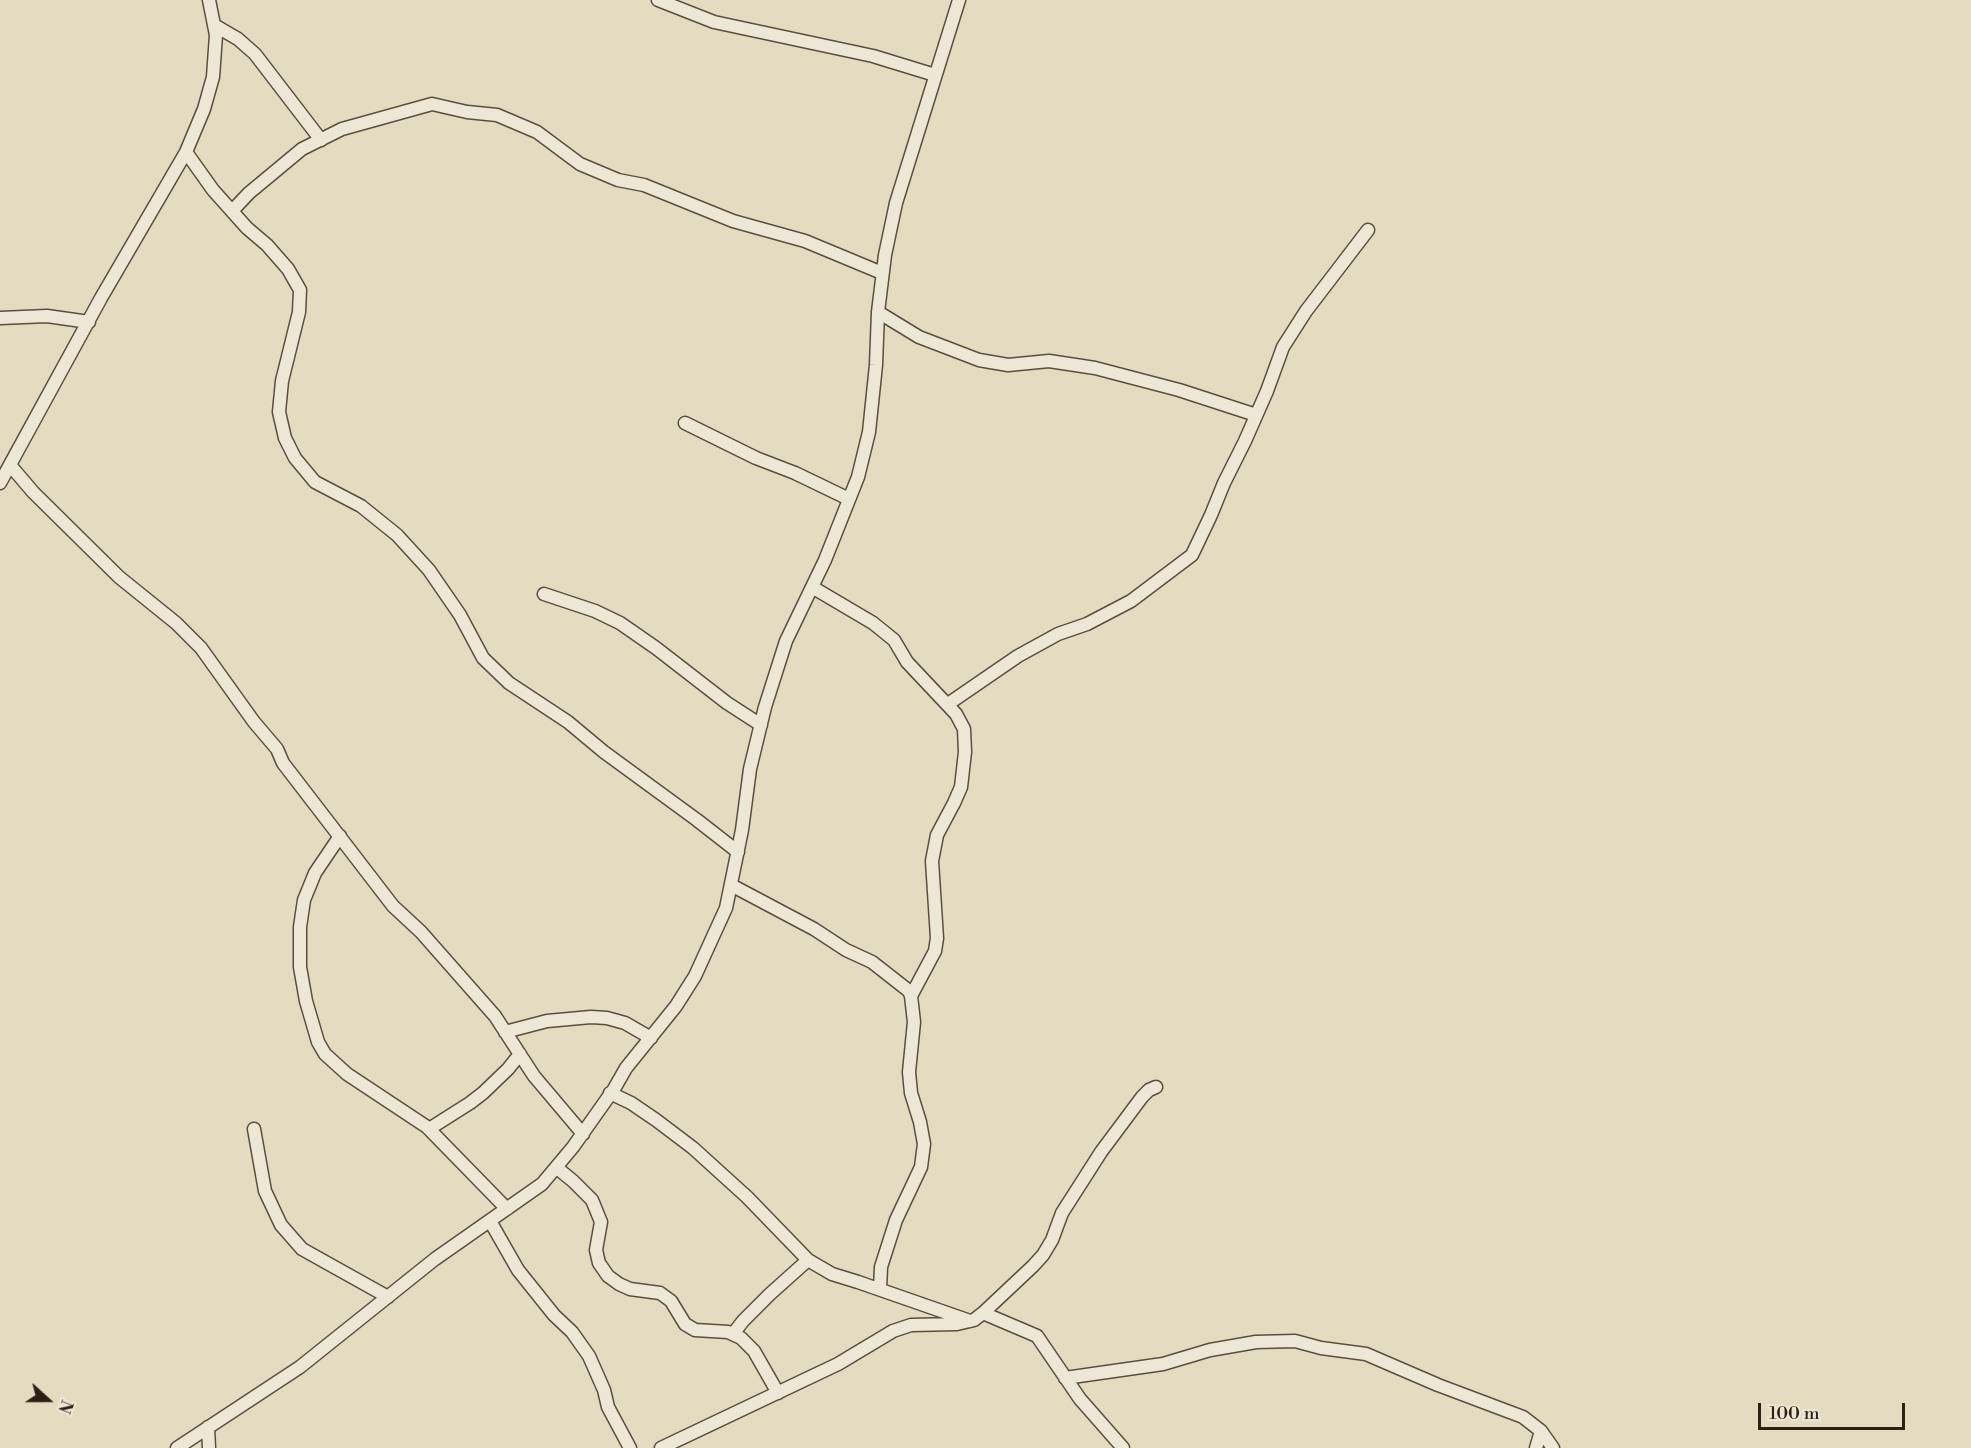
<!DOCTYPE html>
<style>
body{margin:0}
#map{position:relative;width:1971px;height:1448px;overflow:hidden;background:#e3dcc0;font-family:"Libre Bodoni",serif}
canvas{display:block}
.north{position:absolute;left:18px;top:1370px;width:60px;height:60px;-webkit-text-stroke:4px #ede8d6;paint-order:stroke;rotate:111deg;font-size:16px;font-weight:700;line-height:24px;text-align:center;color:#2e1f15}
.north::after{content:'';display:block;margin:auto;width:21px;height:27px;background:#2e1f15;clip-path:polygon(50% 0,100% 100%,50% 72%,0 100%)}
.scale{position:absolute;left:1758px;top:1403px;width:147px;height:27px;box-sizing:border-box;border:3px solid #2e1f15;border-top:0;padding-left:8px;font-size:18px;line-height:21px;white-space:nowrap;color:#2e1f15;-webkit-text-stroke:4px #ede8d6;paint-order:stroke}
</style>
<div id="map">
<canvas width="1971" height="1448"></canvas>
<div class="north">N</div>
<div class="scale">100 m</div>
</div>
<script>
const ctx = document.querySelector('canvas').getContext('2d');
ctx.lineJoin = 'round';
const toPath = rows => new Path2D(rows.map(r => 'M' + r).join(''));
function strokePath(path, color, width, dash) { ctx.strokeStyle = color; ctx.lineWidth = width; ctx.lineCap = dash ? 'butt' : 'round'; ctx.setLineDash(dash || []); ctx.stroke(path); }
const minor = toPath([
 [658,0,714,22,873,56,935,75],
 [214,25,238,39,255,54,321,140],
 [186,152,213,190,247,228,267,245,288,269,300,290,299,312,282,381,279,412,285,438,295,458,315,482,361,506,397,535,429,570,460,615,483,658,509,683,568,722,604,752,697,820,738,852],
 [232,211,249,193,302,149,342,129,432,104,467,112,497,115,537,132,580,164,618,180,644,185,733,221,805,241,882,273],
 [878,312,919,337,979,360,1008,365,1049,361,1095,368,1179,390,1256,415],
 [0,318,47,316,89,322],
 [685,423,756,458,795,473,849,499],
 [10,465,33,492,119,577,176,623,201,648,254,722,277,749,283,763,393,906,421,932,495,1016,534,1076,583,1134],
 [0,483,101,298,186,152,204,109,213,77,216,35,209,0],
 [812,587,873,623,894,640,907,662,956,714,964,729,965,752,961,787,954,803,937,835,932,861,937,938,935,951,911,996],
 [544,594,595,611,620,623,656,648,727,703,761,725],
 [948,704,1018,656,1058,634,1087,624,1131,601,1192,555,1211,515,1224,483,1245,441,1267,391,1283,347,1306,311,1368,230],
 [340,836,315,873,304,900,300,927,300,967,306,1001,318,1042,325,1054,347,1074,427,1127,507,1209],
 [731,885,814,929,846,950,872,962,909,991,911,996,914,1022,909,1072,911,1093,920,1122,924,1144,921,1167,896,1220,881,1267,880,1289],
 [505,1032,547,1021,591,1017,607,1018,625,1023,651,1038],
 [610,1093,631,1103,656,1120,693,1148,747,1197,808,1260,832,1274,858,1282,970,1321],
 [254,1129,265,1191,281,1225,302,1249,388,1297],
 [429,1129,470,1103,483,1093,508,1069,520,1054],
 [557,1168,573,1181,592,1200,601,1222,596,1250,599,1263,608,1276,619,1284,630,1289,660,1293,671,1301,685,1324,695,1330,728,1332,741,1338,754,1351,778,1393],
 [490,1221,518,1270,554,1315,572,1332,589,1356,604,1390,608,1407,630,1448],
 [983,1313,1037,1336,1080,1399,1123,1448],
 [733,1334,743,1321,770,1294,808,1260],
 [1065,1378,1163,1364,1210,1350,1256,1342,1295,1341,1321,1348,1366,1354,1438,1385,1523,1417,1541,1431,1553,1448],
 [208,1427,209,1448],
 [177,1448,300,1367,435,1259,542,1184,573,1147,614,1089,626,1068,676,1006,695,976,726,908,742,830,750,769,765,707,786,641,825,560,858,477,869,432,876,365,878,312,885,255,896,203,959,0],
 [661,1448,838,1364,893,1331,911,1325,957,1324,974,1320,983,1313,1033,1266,1043,1255,1052,1240,1062,1213,1101,1152,1142,1097,1149,1090,1156,1087],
 [1536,1448,1541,1431]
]);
strokePath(minor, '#5b4e40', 15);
strokePath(minor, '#ede8d6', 12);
</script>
